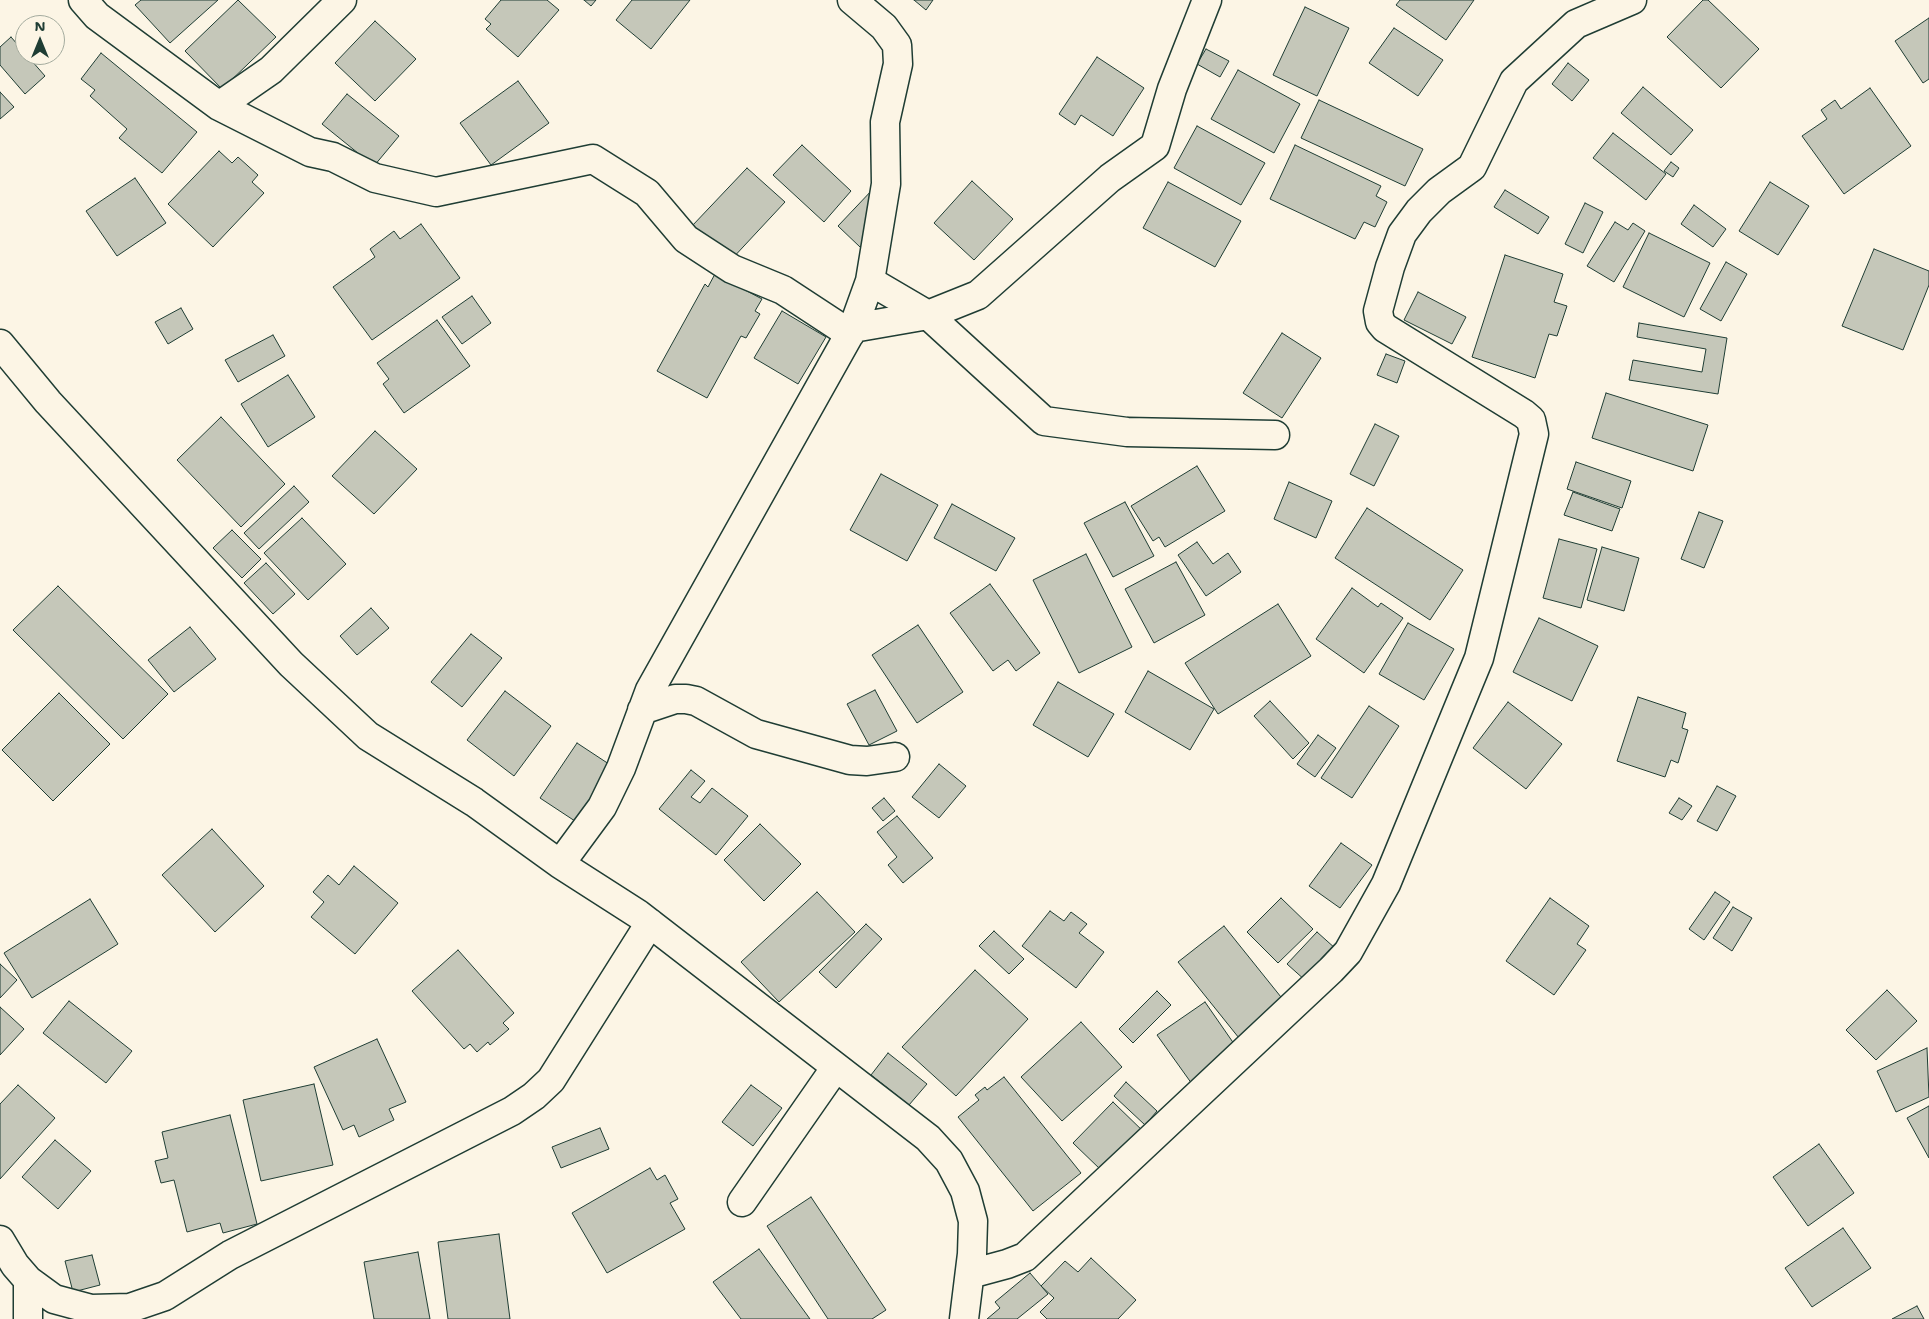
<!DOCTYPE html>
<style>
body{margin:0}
#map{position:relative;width:1929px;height:1319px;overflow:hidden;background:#fcf5e5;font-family:"Shantell Sans",sans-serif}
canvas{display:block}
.north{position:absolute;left:15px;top:15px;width:50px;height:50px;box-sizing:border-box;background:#fcf5e5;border:1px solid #a4ab9e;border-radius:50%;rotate:0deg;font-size:14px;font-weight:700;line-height:20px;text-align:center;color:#1f3d34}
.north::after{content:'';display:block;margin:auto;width:18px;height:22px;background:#1f3d34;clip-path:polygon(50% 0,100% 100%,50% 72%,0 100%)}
</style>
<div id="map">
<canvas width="1929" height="1319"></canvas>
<div class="north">N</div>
</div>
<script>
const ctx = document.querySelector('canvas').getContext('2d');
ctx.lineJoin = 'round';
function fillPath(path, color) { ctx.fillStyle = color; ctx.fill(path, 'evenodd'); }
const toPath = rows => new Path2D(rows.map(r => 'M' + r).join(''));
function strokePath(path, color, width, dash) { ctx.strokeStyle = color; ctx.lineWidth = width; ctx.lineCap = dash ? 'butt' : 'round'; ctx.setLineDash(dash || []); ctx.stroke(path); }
const building = toPath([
 [141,0,218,0,170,43,135,5,141,0],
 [238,0,276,37,222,89,185,51,238,0],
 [501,0,547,0,559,10,518,57,486,29,491,24,485,19,501,0],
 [584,0,596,0,591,6,584,0],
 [632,0,690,0,651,49,616,20,632,0],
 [914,0,933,0,926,10,914,0],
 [1400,0,1474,0,1446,40,1396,5,1400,0],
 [1703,0,1708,0,1759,49,1721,88,1667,37,1703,0],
 [1305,7,1349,28,1317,96,1273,75,1305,7],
 [1929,18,1929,79,1923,83,1895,41,1929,18],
 [375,21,416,59,375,101,335,63,375,21],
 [1394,28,1443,60,1418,96,1369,63,1394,28],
 [11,37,45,76,25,94,0,65,0,47,11,37],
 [1206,49,1229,61,1220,77,1197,64,1206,49],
 [101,53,197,132,162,173,119,138,127,129,90,96,95,90,81,79,101,53],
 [1097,57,1144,88,1113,136,1081,115,1075,125,1059,114,1097,57],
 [1568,63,1589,80,1572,101,1552,84,1568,63],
 [1238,70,1300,104,1274,153,1211,119,1238,70],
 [518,81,549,123,491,165,460,123,518,81],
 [1643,87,1693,130,1671,155,1621,113,1643,87],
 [1870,88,1911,146,1844,194,1802,136,1827,119,1821,110,1835,100,1841,109,1870,88],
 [0,92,14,107,0,119,0,92],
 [347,94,399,136,374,166,322,124,347,94],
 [1319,100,1423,149,1405,186,1301,138,1319,100],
 [1197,126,1265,163,1241,205,1174,168,1197,126],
 [1613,133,1666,174,1646,200,1593,158,1613,133],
 [802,145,851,191,824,222,773,175,802,145],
 [1295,145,1381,186,1376,196,1387,202,1375,227,1364,222,1355,239,1270,199,1295,145],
 [219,151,232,163,238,157,258,175,252,182,264,193,213,247,168,204,219,151],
 [1671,162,1679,168,1673,177,1664,171,1671,162],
 [747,168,785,202,730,261,692,226,747,168],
 [135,178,166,223,117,256,86,211,135,178],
 [972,181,1013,219,974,260,934,223,972,181],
 [1168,182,1241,221,1215,267,1143,228,1168,182],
 [1770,182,1809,206,1778,255,1739,231,1770,182],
 [874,188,896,209,860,247,838,226,874,188],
 [1505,190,1549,217,1538,234,1494,207,1505,190],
 [1585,203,1603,212,1583,253,1565,244,1585,203],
 [1694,205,1726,229,1713,247,1681,224,1694,205],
 [1615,222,1628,230,1633,223,1645,231,1614,282,1587,266,1615,222],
 [421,224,460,278,372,340,333,287,375,257,370,249,394,231,400,239,421,224],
 [1649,233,1710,263,1684,317,1623,287,1649,233],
 [1874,249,1929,271,1929,285,1903,350,1842,326,1874,249],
 [1505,255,1563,274,1554,302,1567,306,1557,336,1549,334,1535,378,1472,357,1505,255],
 [1726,262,1747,274,1721,321,1700,309,1726,262],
 [715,274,762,299,755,311,760,314,746,338,741,336,707,398,657,371,705,284,708,287,715,274],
 [1418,292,1466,317,1452,344,1404,320,1418,292],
 [472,296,491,323,462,344,442,317,472,296],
 [181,308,193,329,168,344,155,322,181,308],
 [782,311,826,337,798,384,754,358,782,311],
 [437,320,470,366,404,413,383,384,389,379,377,363,437,320],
 [1639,323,1727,338,1718,394,1629,380,1633,360,1702,372,1706,349,1637,337,1639,323],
 [1282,333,1321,358,1282,418,1243,393,1282,333],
 [273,335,285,356,238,382,225,360,273,335],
 [1386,354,1405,361,1397,383,1377,375,1386,354],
 [288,375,315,417,268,447,241,404,288,375],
 [1606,393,1708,425,1693,471,1592,438,1606,393],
 [221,417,285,484,241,527,177,460,221,417],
 [1375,424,1399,436,1374,486,1350,474,1375,424],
 [375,431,417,469,374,514,332,476,375,431],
 [1576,462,1631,481,1622,508,1567,489,1576,462],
 [1197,466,1225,511,1165,547,1159,537,1153,541,1131,506,1197,466],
 [881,474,938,505,907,561,850,530,881,474],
 [1289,482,1332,501,1316,538,1274,519,1289,482],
 [294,486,309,502,259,549,244,533,294,486],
 [1573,492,1620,509,1612,531,1564,515,1573,492],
 [1125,502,1154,556,1113,577,1084,523,1125,502],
 [952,504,1015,538,996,571,934,538,952,504],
 [1367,508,1463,570,1430,620,1335,558,1367,508],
 [1699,512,1723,521,1704,568,1681,559,1699,512],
 [302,518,346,564,308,600,264,553,302,518],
 [232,530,261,559,242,578,213,548,232,530],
 [1559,539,1597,549,1581,608,1543,598,1559,539],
 [1197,542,1213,564,1228,553,1241,572,1206,596,1178,555,1197,542],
 [1602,547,1639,558,1624,611,1587,600,1602,547],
 [1086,554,1132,647,1079,673,1033,580,1086,554],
 [1176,562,1205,615,1154,643,1125,589,1176,562],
 [266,563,295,594,273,614,244,583,266,563],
 [990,584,1040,653,1016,671,1008,660,993,671,950,613,990,584],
 [58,586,168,694,123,739,13,630,58,586],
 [1352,588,1378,607,1381,603,1403,618,1364,673,1316,639,1352,588],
 [1278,604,1311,656,1218,714,1185,663,1278,604],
 [371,608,389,628,357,655,340,636,371,608],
 [1539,618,1598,646,1572,701,1513,672,1539,618],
 [1408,623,1454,649,1424,700,1379,674,1408,623],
 [918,625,963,692,917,723,872,655,918,625],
 [190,627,216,659,174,692,148,660,190,627],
 [471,634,502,658,462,707,431,682,471,634],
 [1148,671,1214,709,1190,750,1125,712,1148,671],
 [1058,682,1114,714,1088,757,1033,725,1058,682],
 [875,690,897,731,869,745,847,704,875,690],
 [505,691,551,726,514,776,467,740,505,691],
 [59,693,110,744,53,801,2,750,59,693],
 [1638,697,1686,713,1682,728,1688,730,1678,763,1671,760,1665,777,1617,761,1638,697],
 [1270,701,1309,743,1293,759,1254,716,1270,701],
 [1508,702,1562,744,1526,789,1473,748,1508,702],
 [1369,706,1399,726,1352,798,1321,778,1369,706],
 [1318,735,1336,748,1315,777,1297,764,1318,735],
 [577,743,618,770,581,825,540,798,577,743],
 [939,764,966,786,939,818,912,797,939,764],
 [691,770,705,781,691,797,700,803,712,788,748,816,716,855,659,809,691,770],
 [1717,786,1736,796,1717,831,1697,821,1717,786],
 [884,798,895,811,883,821,872,808,884,798],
 [1679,798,1692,806,1682,820,1669,813,1679,798],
 [897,816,933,858,903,883,888,865,897,857,877,832,897,816],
 [760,824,801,864,764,901,724,860,760,824],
 [212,829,264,886,215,932,162,875,212,829],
 [1341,843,1372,865,1340,908,1309,886,1341,843],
 [354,866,398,903,355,954,311,917,324,902,313,892,328,875,339,885,354,866],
 [817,892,855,932,779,1002,741,962,817,892],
 [1715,892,1730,902,1704,940,1689,929,1715,892],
 [1281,898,1313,929,1278,963,1247,932,1281,898],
 [1550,898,1589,926,1577,944,1586,950,1554,995,1506,961,1550,898],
 [90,899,118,944,32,998,4,953,90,899],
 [1733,907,1752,918,1732,951,1713,938,1733,907],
 [1050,911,1064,921,1071,912,1087,924,1079,933,1104,952,1076,988,1022,946,1050,911],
 [866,924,882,939,836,988,819,972,866,924],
 [1224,926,1289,1007,1243,1043,1178,962,1224,926],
 [994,931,1024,959,1009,974,979,946,994,931],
 [1317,932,1336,949,1306,981,1287,964,1317,932],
 [458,950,514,1013,503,1023,509,1029,490,1045,488,1042,477,1052,470,1044,464,1049,412,991,458,950],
 [0,964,17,980,0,998,0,964],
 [975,970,1028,1019,956,1096,902,1047,975,970],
 [1887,990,1917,1021,1876,1060,1846,1030,1887,990],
 [1157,991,1171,1005,1133,1043,1119,1029,1157,991],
 [69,1001,132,1051,106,1083,43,1033,69,1001],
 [1205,1002,1239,1051,1192,1084,1157,1035,1205,1002],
 [0,1007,24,1029,0,1055,0,1007],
 [1081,1022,1122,1067,1062,1121,1021,1077,1081,1022],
 [377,1039,406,1102,389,1109,394,1120,359,1137,354,1125,343,1130,314,1067,377,1039],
 [1927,1048,1929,1097,1896,1112,1877,1071,1927,1048],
 [888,1053,927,1084,909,1105,871,1075,888,1053],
 [1004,1077,1081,1173,1033,1211,958,1117,979,1100,975,1095,985,1087,987,1090,1004,1077],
 [1126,1082,1157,1111,1145,1125,1114,1096,1126,1082],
 [314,1084,333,1165,261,1181,243,1100,314,1084],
 [18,1085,55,1118,0,1179,0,1104,18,1085],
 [751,1085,782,1108,753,1146,722,1122,751,1085],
 [1113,1102,1147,1135,1101,1170,1073,1143,1113,1102],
 [1929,1106,1929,1158,1907,1118,1929,1106],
 [230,1115,257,1224,223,1233,220,1223,187,1232,174,1180,161,1183,155,1161,168,1158,162,1132,230,1115],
 [600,1128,609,1149,561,1168,552,1147,600,1128],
 [55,1140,91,1171,58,1209,22,1177,55,1140],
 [1819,1144,1854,1193,1808,1226,1773,1177,1819,1144],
 [650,1168,657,1180,665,1175,678,1199,670,1203,685,1229,607,1273,572,1213,650,1168],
 [811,1197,886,1310,872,1319,828,1319,767,1226,811,1197],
 [1843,1228,1871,1268,1812,1307,1785,1268,1843,1228],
 [499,1234,510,1319,448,1319,438,1242,499,1234],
 [759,1249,810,1319,741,1319,713,1282,759,1249],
 [418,1252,430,1319,374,1319,364,1262,418,1252],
 [92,1255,100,1285,73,1292,65,1261,92,1255],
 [1091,1258,1136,1300,1118,1319,1047,1319,1040,1312,1054,1298,1041,1286,1065,1261,1078,1272,1091,1258],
 [1030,1273,1048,1294,1017,1319,987,1319,1000,1308,995,1302,1030,1273],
 [1917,1306,1924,1319,1892,1319,1917,1306]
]);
const minor = toPath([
 [83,0,97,16,219,106,310,152,333,157,375,178,436,192,593,159,647,193,686,239,732,269,783,290,850,334],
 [219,106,271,70,342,0],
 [870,281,928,315,1044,421,1127,432,1275,435],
 [853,328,928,315,978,295,1110,178,1155,146,1172,89,1207,0],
 [0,344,48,402,291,664,368,736,474,802,560,864,638,914,928,1138,949,1161,965,1191,973,1221,972,1254,964,1319],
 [642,710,675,699,686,699,696,701,756,734,850,760,867,761,895,757],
 [560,864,602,807,621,768,650,690,853,328,870,281,886,184,885,122,898,64,897,45,884,27,852,0],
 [742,1202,836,1067],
 [0,1240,15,1265,28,1280,54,1299,91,1309,130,1308,165,1296,230,1255,512,1111,534,1096,551,1080,650,923],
 [970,1274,1007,1264,1025,1257,1331,970,1348,952,1386,884,1479,658,1534,434,1531,420,1524,414,1385,328,1380,322,1378,311,1390,267,1402,234,1419,211,1439,191,1472,167,1514,81,1576,24,1632,0],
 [28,1280,28,1319]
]);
fillPath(building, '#c5c7b9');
strokePath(building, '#1f3d34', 1);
strokePath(minor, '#1f3d34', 31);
strokePath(minor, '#fcf5e5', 28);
</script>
